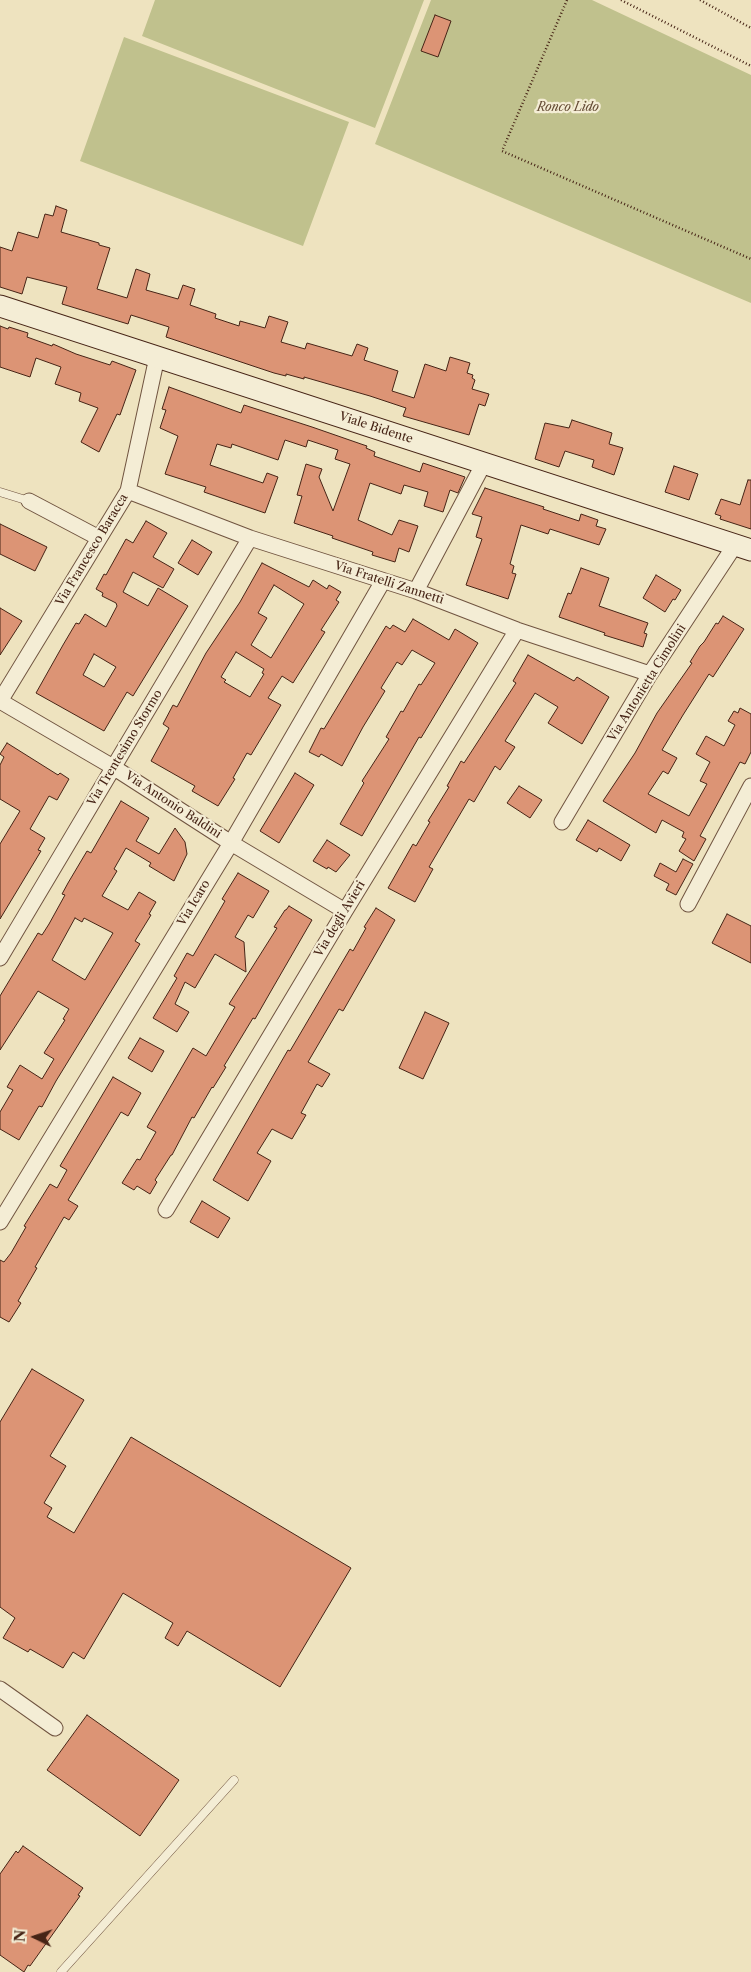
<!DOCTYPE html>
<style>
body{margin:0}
#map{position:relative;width:751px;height:1972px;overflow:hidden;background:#eee3bf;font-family:"Libre Caslon Text",serif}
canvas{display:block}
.north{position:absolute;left:10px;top:1912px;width:50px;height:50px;-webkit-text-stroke:4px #f4edd5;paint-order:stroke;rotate:274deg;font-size:14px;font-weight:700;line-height:20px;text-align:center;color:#462416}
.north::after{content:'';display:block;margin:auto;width:18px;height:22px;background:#462416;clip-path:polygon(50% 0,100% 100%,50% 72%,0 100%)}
</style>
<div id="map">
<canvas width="751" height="1972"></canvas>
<div class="north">N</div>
</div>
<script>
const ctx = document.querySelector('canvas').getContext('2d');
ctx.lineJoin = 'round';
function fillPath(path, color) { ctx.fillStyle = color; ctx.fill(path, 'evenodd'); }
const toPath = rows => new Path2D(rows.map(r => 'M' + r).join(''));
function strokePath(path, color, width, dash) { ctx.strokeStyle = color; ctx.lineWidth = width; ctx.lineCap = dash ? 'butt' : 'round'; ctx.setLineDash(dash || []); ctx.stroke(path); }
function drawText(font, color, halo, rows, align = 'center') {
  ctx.font = font + ' "Libre Caslon Text",serif'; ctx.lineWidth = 4.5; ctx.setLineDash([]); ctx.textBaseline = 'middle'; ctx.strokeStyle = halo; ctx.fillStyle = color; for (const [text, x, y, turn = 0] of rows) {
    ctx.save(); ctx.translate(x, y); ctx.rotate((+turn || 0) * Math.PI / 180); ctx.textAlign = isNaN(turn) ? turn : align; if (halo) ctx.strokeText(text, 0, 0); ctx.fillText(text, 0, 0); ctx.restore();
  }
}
const green = toPath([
 [155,0,424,0,375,128,142,36],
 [431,0,592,0,751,75,751,303,375,144],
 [124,37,349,122,303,246,80,161]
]);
const building = toPath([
 [435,15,451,21,438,57,421,51,435,15],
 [56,206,67,210,61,232,99,243,99,245,110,248,97,289,127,298,136,269,150,274,146,290,178,299,183,285,195,289,190,305,216,314,215,318,239,326,240,321,265,328,269,316,288,322,281,342,305,349,307,343,352,356,357,344,368,348,364,360,398,371,392,391,414,398,425,364,446,371,450,357,470,363,467,373,473,375,472,378,475,380,472,389,489,394,485,406,479,404,469,435,403,416,406,408,370,396,304,377,304,379,286,374,286,376,274,373,166,337,169,327,131,315,128,324,62,304,67,287,27,277,22,294,0,287,0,247,12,251,18,232,38,238,45,214,53,216,56,206],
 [0,326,8,329,9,327,28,333,27,337,52,346,53,344,76,354,110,365,112,361,136,370,120,415,117,414,99,452,81,442,98,408,79,401,81,393,55,384,61,367,36,358,30,377,0,367,0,326],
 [169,387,241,413,244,405,312,427,361,444,367,446,366,448,375,452,374,456,420,472,423,463,465,477,458,493,450,490,443,512,424,506,428,492,404,485,401,494,370,483,358,520,392,535,399,520,418,526,409,552,399,548,395,562,372,555,373,552,332,538,333,536,294,523,302,496,297,495,306,464,322,469,319,477,333,511,350,464,335,459,338,450,308,440,306,447,285,440,278,460,232,444,231,448,217,444,210,465,263,483,267,473,278,477,265,513,204,492,206,487,165,474,178,436,160,428,166,410,162,409,169,387],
 [572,420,612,433,609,444,623,448,614,475,592,467,594,460,565,451,559,467,535,459,545,423,569,428,572,420],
 [674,466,698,474,689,500,665,492,674,466],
 [748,480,751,480,751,529,720,519,721,516,715,514,721,499,740,505,748,480],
 [485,488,544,507,543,509,579,521,581,514,598,520,596,526,606,529,599,545,550,529,548,534,521,525,510,564,514,566,512,573,516,574,508,599,466,585,482,539,476,537,482,517,472,514,485,488],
 [146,521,167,533,153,557,174,569,163,588,133,572,123,592,148,606,158,588,188,606,133,696,127,692,104,731,36,693,63,645,76,623,79,624,85,614,106,627,117,606,116,603,102,596,103,593,96,589,104,574,106,575,126,539,133,543,146,521],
 [94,654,116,667,104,687,83,675,94,654],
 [0,524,47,547,35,571,0,554,0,524],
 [192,540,212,552,198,575,178,563,192,540],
 [262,563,309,587,313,580,327,589,329,585,341,592,336,600,339,602,321,630,325,632,293,683,282,676,268,698,281,705,251,755,247,753,233,778,235,779,218,806,192,791,195,786,151,761,169,728,163,724,173,705,177,707,206,653,240,602,262,563],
 [274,585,304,604,271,658,251,645,267,618,258,613,274,585],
 [236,652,264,669,262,673,264,674,250,697,224,682,226,680,221,677,236,652],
 [581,568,609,578,599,606,648,623,644,633,647,634,643,647,604,635,605,633,559,617,568,593,571,594,581,568],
 [656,575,681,590,675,600,673,599,665,612,643,598,656,575],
 [0,608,22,621,0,655,0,608],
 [723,616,744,629,713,677,709,674,683,715,662,750,677,758,668,774,663,771,648,794,689,816,707,784,700,781,710,762,696,754,706,736,724,746,735,725,728,721,734,711,738,713,740,708,751,714,751,752,745,764,740,762,700,836,706,839,694,861,679,851,686,839,682,837,684,832,662,820,656,833,603,801,635,753,657,713,692,663,690,662,700,646,704,642,716,623,718,624,723,616],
 [413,619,449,640,455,629,478,643,421,738,419,737,362,836,340,824,364,783,362,781,389,739,386,737,401,711,403,712,419,684,421,685,435,663,412,650,402,665,397,662,381,688,385,691,363,727,342,766,321,754,319,757,309,752,321,728,324,729,386,626,390,629,393,625,405,632,413,619],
 [528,655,574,681,577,677,609,697,582,744,548,723,558,707,535,693,505,741,515,747,500,770,495,766,474,802,469,799,429,867,433,869,415,902,388,888,413,844,416,846,430,822,428,821,449,787,447,786,461,761,464,763,516,683,513,681,528,655],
 [7,743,58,775,60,773,69,779,57,800,49,796,30,829,45,838,38,850,41,851,0,919,0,844,20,811,0,799,0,765,4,757,0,754,7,743],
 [295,773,314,785,279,843,260,831,295,773],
 [519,786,542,800,530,818,507,803,519,786],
 [121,801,149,818,136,841,159,854,175,828,185,842,187,854,174,881,149,866,151,863,126,848,114,869,117,871,102,896,128,910,139,892,156,902,149,914,151,915,135,941,140,944,56,1081,42,1107,39,1106,19,1140,0,1129,0,1112,13,1090,7,1087,20,1065,42,1079,54,1059,44,1053,65,1020,63,1019,69,1009,38,991,0,1050,0,996,38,933,42,935,49,924,65,895,62,894,68,883,87,851,91,853,121,801],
 [75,918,82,922,84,918,113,933,85,980,52,960,75,918],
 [588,820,630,845,621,861,599,848,597,852,576,840,588,820],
 [327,840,350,855,336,872,328,867,327,869,313,861,327,840],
 [683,859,693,864,676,895,666,890,669,884,654,876,660,863,676,872,683,859],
 [238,873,269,891,253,918,248,915,235,937,244,942,246,972,215,954,195,988,185,982,175,1004,189,1012,177,1032,153,1018,177,978,174,976,187,953,193,956,225,901,222,899,238,873],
 [289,906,312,920,271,991,255,1019,253,1018,224,1066,226,1067,213,1088,212,1087,194,1118,192,1117,172,1155,171,1155,155,1180,157,1182,150,1194,137,1186,134,1190,122,1183,137,1159,140,1160,156,1132,147,1127,193,1048,206,1056,235,1007,229,1004,277,928,274,927,285,910,286,910,289,906],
 [376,908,395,920,343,1011,339,1009,308,1062,330,1074,322,1087,317,1084,301,1113,306,1115,292,1139,272,1129,257,1153,271,1161,248,1201,213,1180,288,1050,290,1051,350,949,353,951,366,928,364,927,376,908],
 [727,914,751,926,751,963,712,943,727,914],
 [425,1012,449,1023,423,1079,399,1068,425,1012],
 [140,1038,164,1051,152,1072,128,1058,140,1038],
 [113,1077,141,1093,128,1116,121,1112,68,1200,78,1206,69,1220,64,1217,35,1267,37,1268,18,1301,21,1303,9,1322,0,1317,0,1260,4,1262,11,1253,26,1227,24,1226,50,1184,57,1188,67,1170,60,1166,113,1077],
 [202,1201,230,1218,218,1238,190,1222,202,1201],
 [32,1369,84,1400,50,1456,66,1466,44,1503,52,1508,47,1517,74,1533,131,1437,351,1568,280,1687,187,1631,178,1646,165,1638,173,1623,123,1593,84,1659,73,1652,63,1668,30,1649,28,1652,3,1638,15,1618,0,1607,0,1422,32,1369],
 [87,1715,179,1780,140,1836,47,1770,87,1715],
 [23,1846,83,1888,78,1895,80,1896,30,1966,28,1965,24,1972,0,1955,0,1874,16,1851,18,1853,23,1846]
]);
const path = toPath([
 [567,0,502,151,751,259],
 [621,0,751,66],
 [700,0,751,28]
]);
const lane = toPath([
 [0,492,29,501],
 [61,1972,234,1780]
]);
const street = toPath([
 [128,491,250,538,416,591,517,630,650,674],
 [29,501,99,538],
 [416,591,484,463],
 [0,701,113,767,231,843,345,911],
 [0,701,128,491,157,357],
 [562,822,650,674,735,545],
 [688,904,751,786],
 [0,958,250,538],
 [166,1210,345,911,517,630],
 [0,1222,231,843,383,581],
 [0,1689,55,1728]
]);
const secondary = toPath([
 [0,306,751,550]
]);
const parkNames = [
 ["Ronco Lido",568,108]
];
const streetNames = [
 ["Viale Bidente",376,428,18],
 ["Via Francesco Baracca",92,550,-59],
 ["Via Fratelli Zannetti",389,583,18],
 ["Via Antonietta Cimolini",647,683,-58],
 ["Via Trentesimo Stormo",125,748,-59],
 ["Via Antonio Baldini",173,805,33],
 ["Via Icaro",194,903,-59],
 ["Via degli Avieri",340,919,-59]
];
fillPath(green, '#c0c18d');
fillPath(building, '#dc9475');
strokePath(building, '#462416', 1);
strokePath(lane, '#705440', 9);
strokePath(street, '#705440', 17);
strokePath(secondary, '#462416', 23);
strokePath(path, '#462416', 2.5, [1, 2.5]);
strokePath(lane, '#f4edd5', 8);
strokePath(street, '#f4edd5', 15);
strokePath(secondary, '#f4edd5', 21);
drawText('italic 12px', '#644b34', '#f4edd5', parkNames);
drawText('12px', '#462416', '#f4edd5', streetNames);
</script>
